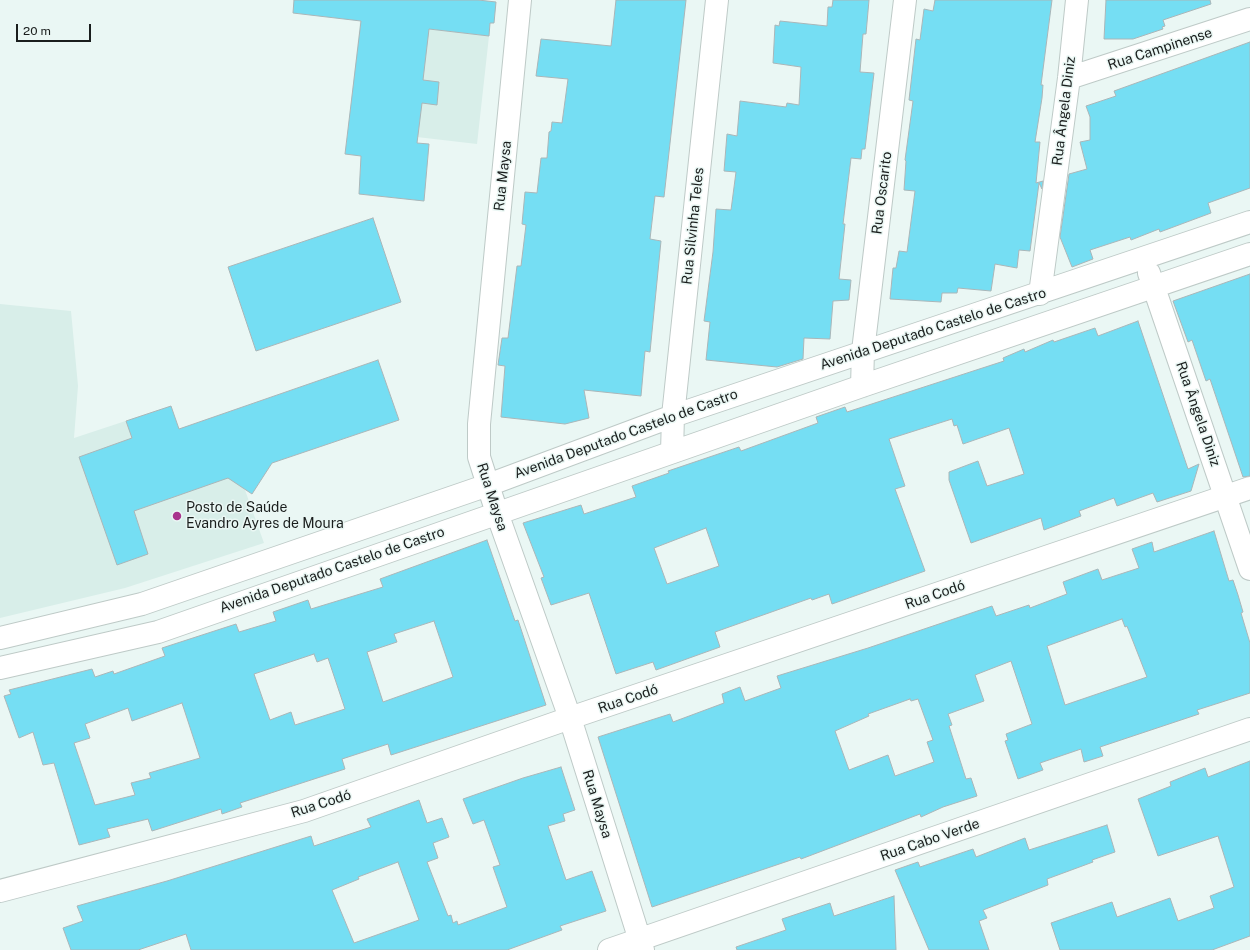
<!DOCTYPE html>
<meta charset="utf-8">
<style>
body{margin:0}
#map{position:relative;width:1250px;height:950px;overflow:hidden;background:#eaf7f4;font-family:"Public Sans",sans-serif}
canvas{display:block}
.scale{position:absolute;left:16px;top:24px;width:75px;height:18px;box-sizing:border-box;border:2px solid #1a1e1d;border-top:0;padding-left:5px;font-size:12px;line-height:14px;white-space:nowrap;color:#1a1e1d;-webkit-text-stroke:3px #eaf7f4;paint-order:stroke}
</style>
<div id="map">
<canvas width="1250" height="950"></canvas>
<div class="scale">20 m</div>
</div>
<script>
const ctx = document.querySelector('canvas').getContext('2d');
ctx.lineJoin = 'round';
function fillPath(path, color) { ctx.fillStyle = color; ctx.fill(path, 'evenodd'); }
const toPath = rows => new Path2D(rows.map(r => 'M' + r).join(''));
function strokePath(path, color, width, dash) { ctx.strokeStyle = color; ctx.lineWidth = width; ctx.lineCap = dash ? 'butt' : 'round'; ctx.setLineDash(dash || []); ctx.stroke(path); }
function drawText(font, color, halo, rows, align = 'center') {
  ctx.font = font + ' "Public Sans",sans-serif'; ctx.lineWidth = 3; ctx.setLineDash([]); ctx.textBaseline = 'middle'; ctx.strokeStyle = halo; ctx.fillStyle = color; for (const [text, x, y, turn = 0] of rows) {
    ctx.save(); ctx.translate(x, y); ctx.rotate((+turn || 0) * Math.PI / 180); ctx.textAlign = isNaN(turn) ? turn : align; if (halo) ctx.strokeText(text, 0, 0); ctx.fillText(text, 0, 0); ctx.restore();
  }
}
const built = toPath([
 [360,21,489,36,477,144,348,129],
 [0,304,71,311,78,386,74,438,171,406,179,429,222,414,242,474,243,488,245,490,264,543,125,588,0,618]
]);
const building = toPath([
 [294,0,478,0,496,2,494,23,490,23,489,36,429,29,423,80,439,82,437,105,422,103,417,143,429,144,424,201,359,194,361,156,345,154,361,21,293,13,294,0],
 [616,0,686,0,664,197,655,196,650,239,661,241,650,352,645,351,641,396,584,390,589,418,565,424,501,417,505,366,498,365,502,338,508,338,517,266,521,266,526,225,522,224,525,192,537,193,541,158,547,158,549,132,551,131,552,122,562,123,568,79,536,76,541,39,611,46,616,0],
 [833,0,869,0,866,34,863,34,860,72,874,73,865,149,862,149,861,159,851,158,843,224,845,224,839,279,851,280,849,300,833,301,830,339,804,338,803,359,777,367,706,360,710,322,704,321,713,252,716,209,731,210,736,172,724,171,727,134,737,136,740,101,786,107,787,103,799,105,801,67,773,63,775,25,779,26,780,21,827,26,828,7,832,7,833,0],
 [935,0,1052,0,1041,85,1043,85,1042,98,1035,142,1040,142,1036,183,1043,181,1042,189,1039,183,1030,251,1019,250,1017,268,995,264,991,291,958,288,957,293,942,293,941,302,890,299,893,268,896,268,899,251,907,252,915,191,904,190,906,161,905,160,913,101,909,100,916,39,920,40,924,9,933,11,935,0],
 [1106,0,1210,0,1211,4,1163,20,1165,26,1162,27,1163,29,1133,39,1104,39,1106,0],
 [1250,42,1250,188,1208,203,1211,213,1160,232,1159,229,1131,240,1130,237,1090,250,1093,259,1072,267,1060,237,1069,174,1087,169,1080,142,1090,140,1090,117,1086,106,1116,96,1114,91,1250,42],
 [373,218,401,302,256,351,228,267,373,218],
 [1250,274,1250,476,1243,477,1210,379,1206,381,1192,340,1188,342,1173,301,1250,274],
 [1138,321,1188,469,1199,464,1191,491,1157,502,1153,493,1117,506,1114,498,1079,511,1081,516,1044,530,1041,518,971,543,949,480,949,472,978,461,987,486,1024,474,1009,428,963,444,957,425,954,426,952,419,889,439,905,486,895,489,925,571,832,604,829,594,812,600,811,598,715,632,720,647,656,670,653,662,616,674,589,593,551,605,541,578,544,577,523,523,581,505,584,514,636,497,632,486,669,473,668,471,739,447,741,451,818,423,816,417,845,407,847,412,1004,361,1003,358,1024,349,1025,352,1053,340,1054,342,1095,328,1098,336,1138,321],
 [706,528,719,566,667,584,654,548,706,528],
 [378,360,399,420,272,463,252,494,228,478,134,511,148,554,117,565,79,457,132,438,126,421,171,406,179,429,378,360],
 [1214,531,1229,581,1233,580,1238,595,1243,612,1241,613,1250,643,1250,693,1197,710,1199,714,1100,747,1103,756,1084,762,1081,749,1040,763,1043,770,1018,779,1005,741,1008,740,1006,734,1032,724,1011,661,975,675,984,701,948,714,952,725,949,726,966,779,971,778,977,796,943,807,921,817,920,814,801,859,800,857,652,907,598,737,670,714,673,722,724,703,722,694,740,687,745,701,781,688,777,676,868,648,992,606,996,616,1029,605,1030,608,1067,594,1063,582,1098,569,1102,580,1139,568,1132,549,1152,542,1154,552,1214,531],
 [1122,619,1125,627,1127,626,1147,677,1065,705,1047,646,1122,619],
 [910,699,911,701,918,699,933,740,927,742,934,762,895,776,888,755,849,770,835,731,869,716,868,714,910,699],
 [487,540,515,621,518,620,546,705,391,755,388,744,342,759,345,769,240,803,242,807,222,814,221,809,152,831,148,819,107,829,110,837,79,845,54,763,43,765,33,732,19,738,4,696,11,694,9,690,92,669,95,677,113,671,114,674,165,656,162,648,236,624,239,632,276,621,273,612,308,600,311,609,383,587,380,579,487,540],
 [434,621,453,677,383,702,367,652,397,642,394,634,434,621],
 [314,654,317,662,328,658,345,709,295,725,291,712,270,720,254,674,314,654],
 [182,703,200,758,149,773,151,778,131,783,135,795,95,805,74,743,90,738,85,724,128,708,132,721,182,703],
 [1250,761,1250,936,1212,950,1060,950,1051,923,1112,902,1117,917,1170,898,1178,921,1214,908,1210,896,1234,887,1218,836,1158,856,1138,799,1171,786,1170,782,1205,768,1208,777,1250,761],
 [561,767,575,810,563,814,565,821,548,826,566,880,592,871,606,911,560,926,562,930,507,950,191,950,186,934,138,950,71,950,63,928,83,921,77,906,167,881,311,836,314,846,371,827,367,819,419,800,427,823,442,818,449,837,433,843,438,858,427,862,448,916,451,915,453,923,457,921,458,925,507,907,493,867,500,865,484,820,473,824,463,799,523,778,561,767],
 [398,862,419,920,354,943,332,890,359,879,358,877,398,862],
 [1107,825,1115,852,1092,860,1093,862,1047,879,1048,885,983,910,987,918,979,921,989,950,929,950,895,870,918,862,920,867,973,849,976,857,1025,838,1029,850,1107,825],
 [894,896,896,950,737,950,736,947,786,930,782,919,830,903,834,916,894,896]
]);
const street = toPath([
 [520,0,479,424,479,457,497,513,570,718,643,950],
 [1069,78,1250,19],
 [1149,273,1250,569],
 [1040,294,1069,78,1077,0],
 [862,386,863,351,905,0],
 [672,452,673,416,717,0],
 [0,638,142,604,488,485,673,416,1250,222],
 [0,668,158,632,862,386,1250,254],
 [0,891,304,811,570,718,1250,488],
 [609,950,1250,729]
]);
const markers = [
 [177,516,5,"#a8348d"]
];
const streetNames = [
 ["Rua Campinense",1160,49,-18],
 ["Rua Ângela Diniz",1064,111,-83],
 ["Rua Maysa",503,176,-84],
 ["Rua Oscarito",882,193,-83],
 ["Rua Silvinha Teles",693,226,-84],
 ["Avenida Deputado Castelo de Castro",933,329,-18],
 ["Rua Ângela Diniz",1198,414,71],
 ["Avenida Deputado Castelo de Castro",626,434,-20],
 ["Rua Maysa",492,497,72],
 ["Avenida Deputado Castelo de Castro",332,570,-19],
 ["Rua Codó",935,595,-19],
 ["Rua Codó",628,699,-19],
 ["Rua Codó",321,804,-18],
 ["Rua Maysa",597,804,73],
 ["Rua Cabo Verde",930,840,-19]
];
const poiNames = [
 ["Posto de Saúde",186,508],
 ["Evandro Ayres de Moura",186,524]
];
fillPath(built, '#d8eee9');
fillPath(building, '#75def3');
strokePath(building, '#aab6b8', 1);
strokePath(street, '#becac7', 24);
strokePath(street, '#fff', 22);
for (const [x, y, r, color] of markers) { const dot = new Path2D(); dot.arc(x, y, r, 0, 2 * Math.PI); ctx.fillStyle = color; ctx.fill(dot); strokePath(dot, '#eaf7f4', 1.5); }
drawText('14px', '#1a1e1d', '#eaf7f4', streetNames);
drawText('14px', '#1a1e1d', '#eaf7f4', poiNames, 'left');
</script>
